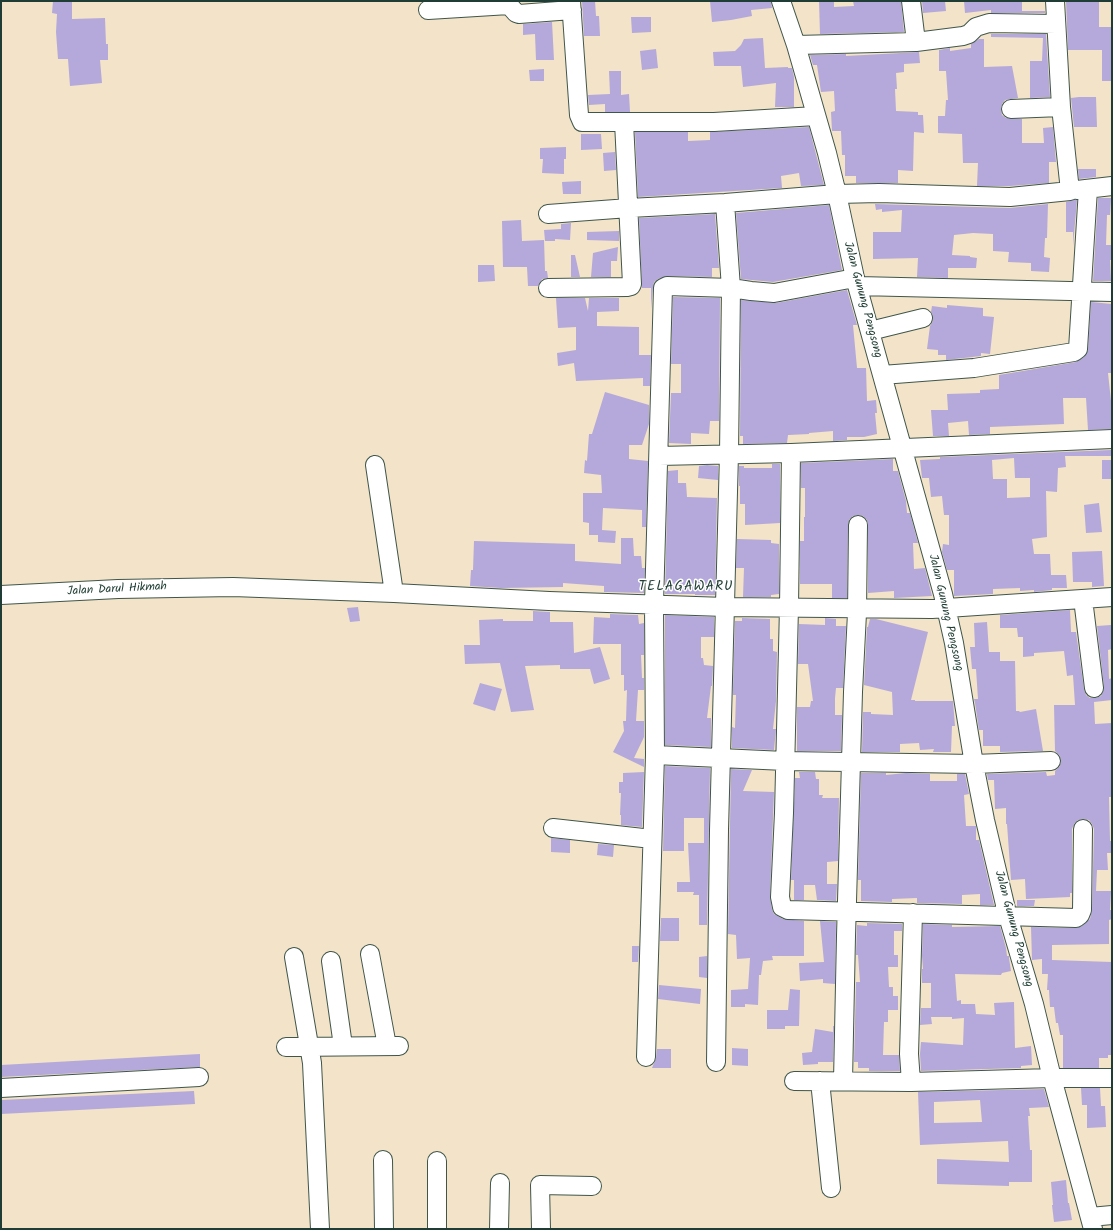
<!DOCTYPE html>
<style>
body{margin:0}
#map{position:relative;width:1113px;height:1230px;overflow:hidden;background:#f3e3c8;font-family:Kalam,sans-serif}
canvas{display:block}
.frame{position:absolute;inset:0;border:2px solid #1f3d34;pointer-events:none}
</style>
<div id="map">
<canvas width="1113" height="1230"></canvas>
<div class="frame"></div>
</div>
<script>
const ctx = document.querySelector('canvas').getContext('2d');
ctx.lineJoin = 'round';
function fillPath(path, color) { ctx.fillStyle = color; ctx.fill(path, 'evenodd'); }
const toPath = rows => new Path2D(rows.map(r => 'M' + r).join(''));
function strokePath(path, color, width, dash) { ctx.strokeStyle = color; ctx.lineWidth = width; ctx.lineCap = dash ? 'butt' : 'round'; ctx.setLineDash(dash || []); ctx.stroke(path); }
function drawText(font, color, halo, rows, align = 'center') {
  ctx.font = font + ' Kalam,sans-serif'; ctx.lineWidth = 3; ctx.setLineDash([]); ctx.textBaseline = 'middle'; ctx.strokeStyle = halo; ctx.fillStyle = color; for (const [text, x, y, turn = 0] of rows) {
    ctx.save(); ctx.translate(x, y); ctx.rotate((+turn || 0) * Math.PI / 180); ctx.textAlign = isNaN(turn) ? turn : align; if (halo) ctx.strokeText(text, 0, 0); ctx.fillText(text, 0, 0); ctx.restore();
  }
}
const building = toPath([
 [53,1,72,1,72,19,105,18,106,44,108,44,108,60,100,60,102,83,70,86,68,59,58,59,56,32,57,14,52,13],
 [582,1,595,1,596,16,599,16,600,36,584,36],
 [710,1,771,1,772,8,751,10,752,16,731,20,712,22],
 [819,1,834,1,834,7,854,6,853,1,901,1,904,32,820,34],
 [922,1,945,1,946,11,923,13],
 [964,1,1022,1,1022,11,1045,11,1045,13,991,13,991,10,965,13],
 [1066,1,1099,1,1099,27,1112,27,1112,81,1102,81,1102,50,1068,50],
 [631,17,651,17,651,32,632,33],
 [552,22,554,60,536,60,535,34,523,35,523,24],
 [991,34,1046,34,1050,97,1030,98,1030,61,1042,61,1043,38,991,37],
 [763,38,765,68,788,67,788,68,792,68,794,77,794,107,775,107,776,83,743,87,741,66,714,66,713,52,735,51,741,45,744,39],
 [979,39,984,39,984,67,1012,66,1018,98,1005,100,1002,104,1001,110,1002,115,1006,118,1022,119,1022,143,1044,143,1043,128,1053,127,1056,162,1049,162,1049,183,1010,186,977,186,978,163,963,163,962,134,938,133,938,116,945,116,946,100,948,100,946,71,939,71,939,50,950,48,950,51,971,48,971,44],
 [656,49,658,68,642,70,640,51],
 [919,52,920,63,904,64,904,72,896,73,897,89,895,89,896,111,918,112,918,115,923,115,924,133,914,132,913,171,898,170,898,183,856,183,856,176,845,176,845,155,842,155,841,131,832,131,831,112,835,111,834,91,821,92,817,65,813,65,810,55,846,54,846,56],
 [544,69,544,81,530,81,529,70],
 [609,71,621,71,621,95,629,94,630,112,605,112,605,104,589,105,588,95,610,94],
 [1079,97,1096,97,1097,127,1074,127,1071,98],
 [809,127,824,185,801,186,799,173,781,176,782,188,638,197,635,132,688,132,688,141,710,140,710,132],
 [581,134,601,134,602,149,581,150],
 [566,147,566,159,564,159,564,174,542,173,543,159,540,159,540,148],
 [615,152,616,170,604,171,603,153],
 [1078,169,1096,169,1096,177,1079,179],
 [581,181,581,194,563,194,562,182],
 [1098,198,1111,198,1110,215,1107,215,1106,245,1112,245,1112,260,1110,260,1111,281,1093,281],
 [1075,200,1077,200,1073,246,1073,232,1066,232,1066,202],
 [875,204,1010,208,1048,204,1047,238,1045,238,1044,257,1050,258,1049,272,1031,271,1031,263,1008,262,1009,252,993,251,993,234,973,233,954,235,952,255,970,256,970,257,977,258,976,268,948,268,948,278,917,277,918,258,873,259,873,232,901,232,902,210,882,212,882,209,876,210],
 [829,205,842,270,773,282,741,279,736,213],
 [715,214,719,268,712,268,712,277,667,276,658,279,654,282,653,287,651,309,651,288,642,288,639,218],
 [521,220,522,241,544,240,545,271,547,271,548,278,542,279,538,286,528,286,527,267,503,267,502,221],
 [571,223,570,240,555,239,555,241,545,241,544,230,561,229,561,224],
 [619,231,619,241,587,240,587,232],
 [618,247,617,261,611,261,611,277,591,277,593,253],
 [571,255,575,255,580,277,571,277],
 [478,265,494,265,495,281,478,282],
 [847,290,857,325,853,325,857,368,866,368,867,401,876,400,877,413,875,413,877,434,864,437,847,437,847,440,833,441,833,431,809,433,809,434,788,435,787,443,743,444,743,436,740,436,741,300,776,303],
 [673,297,720,298,719,421,710,421,709,434,691,433,691,444,669,443,671,393,681,393,681,364,671,364],
 [556,298,585,298,588,311,589,298,619,298,619,311,597,312,597,326,639,327,639,355,651,355,650,386,643,386,643,378,576,381,574,363,558,366,557,353,576,350,576,327,558,328],
 [1091,302,1112,304,1112,373,1108,373,1111,401,1112,401,1112,429,1088,430,1086,398,1063,398,1064,424,990,427,990,434,969,435,968,421,948,423,949,436,933,436,931,410,948,410,947,394,980,393,980,390,999,389,999,375,1076,362,1084,357,1088,350],
 [947,305,983,308,983,316,994,317,990,354,981,353,981,356,946,360,946,355,938,355,938,350,927,349,930,326,933,321,933,316,931,312,932,306,947,308],
 [605,392,649,405,649,424,642,445,629,445,629,459,648,461,646,527,642,527,642,510,603,508,602,530,616,531,615,543,598,542,598,535,589,535,589,523,583,522,583,493,602,493,601,475,584,473,585,460,587,461,589,434,592,434],
 [1111,450,1111,456,1065,456,1066,467,1058,468,1057,492,1046,491,1047,537,1032,539,1034,554,1050,554,1051,575,1066,575,1067,588,1052,588,1052,590,1034,592,1034,590,1020,591,1020,588,993,589,993,594,954,596,954,570,947,570,942,552,943,544,949,545,949,515,944,515,942,496,931,497,929,478,922,478,920,460,940,459,940,457],
 [1014,458,1015,478,1030,478,1030,497,1007,498,1007,479,993,479,992,460],
 [893,459,893,471,898,471,906,501,907,513,910,513,918,543,913,543,914,569,925,568,932,596,894,598,894,591,868,593,868,525,867,520,863,516,859,515,853,516,849,520,848,525,847,598,832,598,832,584,800,584,800,541,804,541,804,517,805,517,805,488,801,488,801,463],
 [1102,460,1112,460,1112,479,1102,479],
 [772,464,780,464,780,523,745,525,745,504,740,504,740,486,739,486,739,466,744,466,744,468,772,468],
 [707,465,718,466,718,480,698,478,699,466],
 [678,470,678,483,686,483,687,497,717,498,715,595,695,595,695,594,665,594,668,471],
 [1099,503,1102,532,1086,533,1084,505],
 [621,538,633,538,634,556,641,556,642,568,645,568,644,593,604,592,604,586,563,583,563,587,501,588,470,586,471,570,473,570,474,541,575,544,575,561,621,564],
 [737,539,771,540,771,543,779,544,779,594,771,595,771,597,743,597,744,568,736,568],
 [1102,551,1104,586,1092,587,1092,582,1073,582,1072,552],
 [358,607,360,621,350,622,347,608],
 [1070,610,1071,632,1076,632,1084,689,1086,695,1090,698,1096,698,1101,696,1103,692,1104,687,1097,626,1111,625,1112,649,1108,650,1109,679,1112,678,1112,700,1094,702,1095,724,1112,723,1112,797,1109,797,1110,841,1112,841,1112,853,1107,853,1108,870,1097,870,1096,891,1111,891,1110,910,1112,910,1112,919,1109,920,1109,944,1052,945,1052,960,1112,962,1112,1055,1108,1055,1108,1058,1099,1058,1099,1068,1063,1068,1063,1035,1060,1035,1058,1023,1056,1023,1054,1007,1050,1007,1049,990,1047,990,1048,974,1042,974,1042,959,1032,960,1031,927,1076,928,1082,926,1090,919,1092,910,1094,829,1092,824,1089,820,1083,819,1078,820,1074,824,1072,829,1072,893,1070,893,1070,897,1026,899,1025,879,1011,880,1007,824,1006,824,1006,808,995,809,994,780,988,780,987,774,1046,772,1047,776,1055,775,1055,771,1060,766,1061,761,1060,756,1055,751,1054,705,1075,705,1073,675,1067,676,1064,651,1034,653,1034,656,1023,657,1023,637,1018,637,1017,628,1000,628,1000,615],
 [533,611,550,612,550,622,573,622,574,653,600,647,610,679,594,684,590,669,560,669,560,665,525,666,534,710,511,712,500,663,465,664,464,645,480,645,479,620,503,619,503,621,533,621],
 [610,614,638,615,639,624,644,623,644,655,641,655,642,678,644,678,644,690,638,690,636,721,644,721,644,737,634,758,644,759,644,767,613,752,624,731,623,721,626,721,627,690,624,691,624,675,621,675,621,644,593,644,594,617,610,618],
 [665,615,714,617,714,637,701,637,701,658,703,658,704,665,713,666,712,686,711,686,707,718,711,718,711,747,665,745],
 [742,618,770,619,770,639,773,639,773,651,777,652,776,701,773,729,776,729,774,750,732,748,732,727,735,728,736,695,733,695,733,687,735,621,742,621],
 [825,618,836,619,836,626,846,626,843,688,836,688,835,698,835,715,842,715,841,751,797,751,797,707,810,707,811,701,813,701,808,664,798,664,799,624,825,625],
 [870,619,876,619,928,632,911,700,915,700,915,701,953,701,955,726,952,726,951,752,933,752,934,749,920,750,919,743,900,744,900,752,862,752,863,712,871,712,871,714,893,715,892,692,864,685,867,627,868,627],
 [987,622,989,652,1000,652,1000,661,1015,661,1016,711,1019,711,1020,712,1036,709,1043,751,1000,752,1000,746,983,746,983,730,979,730,975,703,974,699,978,699,976,669,972,669,970,647,975,647,974,623],
 [480,683,502,689,495,711,473,704],
 [665,766,710,768,707,925,699,925,699,895,693,895,694,892,677,892,677,882,690,882,688,843,704,843,704,818,684,818,684,851,663,851],
 [731,769,752,770,743,791,774,792,770,896,772,909,774,914,783,919,804,921,804,956,772,956,773,960,763,961,761,975,759,975,758,1005,745,1004,745,1007,731,1007,731,990,748,989,750,958,737,959,736,935,728,934],
 [644,772,642,827,621,825,621,815,620,815,621,793,619,793,619,782,623,782,623,773],
 [799,772,815,772,816,779,819,779,819,795,823,795,822,798,839,798,838,861,827,862,827,884,837,884,836,901,817,900,815,885,804,885,804,900,794,900,794,880,791,880,795,778,800,778],
 [861,773,886,773,886,775,906,773,930,774,930,781,957,781,957,774,965,774,969,794,964,795,966,826,976,826,976,840,979,840,994,905,980,905,980,894,962,895,962,904,917,903,917,898,892,899,892,902,861,901,861,880,858,880],
 [551,838,570,840,570,853,551,852],
 [598,844,614,845,613,857,597,855],
 [1017,900,1035,900,1034,906,1017,906],
 [661,918,679,918,679,941,660,941],
 [820,921,836,922,835,984,823,983,823,979,800,981,799,963,824,962],
 [867,923,902,924,902,931,894,931,894,955,898,955,898,967,888,967,889,987,893,987,893,996,898,996,898,1010,888,1010,888,1022,884,1022,883,1055,899,1055,900,1071,869,1071,869,1068,858,1068,858,1062,854,1062,856,982,860,982,858,955,856,955,857,925,867,926],
 [923,924,952,925,952,927,1000,926,1006,948,1007,956,1009,956,1009,958,1011,971,1002,973,1001,975,955,974,957,1001,961,1000,961,1004,975,1004,976,1014,995,1015,994,1003,1014,1002,1015,1048,1031,1046,1032,1065,1021,1066,1021,1068,921,1071,920,1054,921,1042,963,1045,964,1018,952,1019,952,1017,931,1017,932,1024,920,1025,921,1008,931,1008,931,983,922,983,922,969,923,969,922,956],
 [632,946,639,946,638,962,632,962],
 [707,956,707,978,699,977,699,957],
 [659,985,701,989,700,1004,658,999],
 [790,989,800,990,799,1026,785,1026,785,1029,767,1029,767,1010,788,1010],
 [833,1026,834,1026,833,1062,818,1062,818,1064,803,1065,802,1053,812,1052,815,1029,833,1032],
 [732,1048,748,1049,748,1066,732,1065],
 [657,1049,671,1049,671,1068,652,1068,656,1058],
 [200,1054,200,1067,1,1077,1,1065],
 [1081,1088,1100,1088,1101,1106,1105,1106,1106,1127,1087,1128,1087,1105,1082,1105],
 [1044,1089,1049,1107,1029,1108,1030,1116,1028,1116,1030,1150,1032,1150,1032,1182,1009,1182,1009,1186,937,1184,937,1159,1009,1162,1008,1141,920,1145,918,1092],
 [980,1100,982,1122,934,1123,934,1102],
 [194,1091,195,1104,1,1114,1,1100],
 [1066,1180,1068,1203,1069,1203,1072,1220,1054,1222,1052,1205,1053,1205,1051,1182]
]);
const minor = toPath([
 [571,1,579,115,582,122,714,122,816,116],
 [781,1,796,45,827,153,837,194,855,278,943,594,954,643,974,764,985,820,1007,913,1034,1004,1052,1078,1093,1229],
 [911,1,916,42],
 [428,10,509,5,516,13,519,14,572,10],
 [796,45,916,42,963,36,969,34,976,27,989,23,1056,24],
 [1011,109,1061,107],
 [1077,190,1112,186],
 [548,214,629,208,725,203,837,194,879,193,1010,197,1070,191,1061,107,1055,1],
 [858,286,1112,292],
 [548,288,627,287,631,286,632,284,624,122],
 [870,331,923,318],
 [882,375,974,368,1074,352,1078,349,1088,189],
 [791,453,789,607,784,813,780,897,782,907,788,910,1076,918,1080,915,1082,910,1083,829],
 [659,456,791,453,1112,439],
 [375,465,394,593],
 [1,595,118,589,233,587,394,593,549,601,725,607,932,609,1112,597],
 [1083,599,1094,688],
 [655,755,785,761,974,764,1051,761],
 [553,828,652,839],
 [913,913,909,1054,911,1082,1052,1078,1112,1078],
 [370,954,387,1046],
 [294,957,312,1063,320,1229],
 [331,961,343,1046],
 [286,1047,399,1046],
 [646,1057,655,755,654,604,663,288,667,286,731,288,751,291,774,293,855,278],
 [716,1062,719,830,729,454,731,288,725,203],
 [794,1081,911,1082],
 [820,1081,831,1188],
 [843,1081,846,936,853,692,857,613,858,525],
 [1,1088,199,1077],
 [383,1160,384,1229],
 [437,1161,437,1229],
 [1090,1217,1112,1215],
 [499,1229,500,1183],
 [541,1229,540,1185,592,1186]
]);
const streetNames = [
 ["Jalan Gunung Pengsong",862,300,75],
 ["Jalan Darul Hikmah",117,590,-3],
 ["Jalan Gunung Pengsong",945,613,77],
 ["Jalan Gunung Pengsong",1013,929,75]
];
const quarterNames = [
 ["TELAGAWARU",686,588]
];
fillPath(building, '#b4a9da');
strokePath(minor, '#3f564a', 20);
strokePath(minor, '#fff', 18);
drawText('12px', '#1f3d34', '#fff', streetNames);
ctx.letterSpacing = '1px';
drawText('14px', '#1f3d34', '#fff', quarterNames);
ctx.letterSpacing = '0px';
</script>
